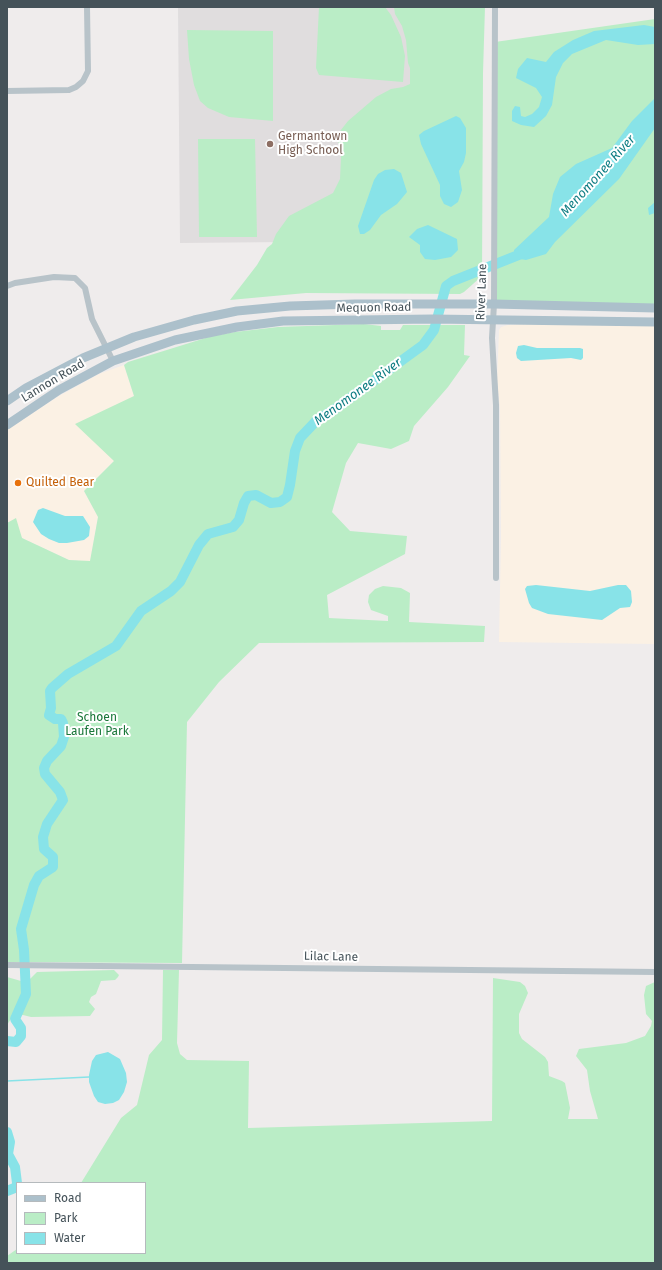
<!DOCTYPE html>
<style>
body{margin:0}
#map{position:relative;width:662px;height:1270px;overflow:hidden;background:#efecec;font-family:"Fira Sans",sans-serif}
canvas{display:block}
.frame{position:absolute;inset:0;border:8px solid #455259;pointer-events:none}
.legend{position:absolute;left:16px;top:1182px;width:130px;height:72px;box-sizing:border-box;background:#fff;border:1px solid #b5babd;margin:0;padding:5px 7px;list-style:none;font-size:12px;color:#455259}
.legend li{display:flex;align-items:center;gap:8px;height:20px}
.legend b{width:20px;border:1px solid #b5babd}
</style>
<div id="map">
<canvas width="662" height="1270"></canvas>
<div class="frame"></div>
<ul class="legend">
<li><b style="height:5px;background:#acc0cb"></b>Road</li>
<li><b style="height:11px;background:#baedc6"></b>Park</li>
<li><b style="height:11px;background:#88e3e8"></b>Water</li>
</ul>
</div>
<script>
const ctx = document.querySelector('canvas').getContext('2d');
ctx.lineJoin = 'round';
function fillPath(path, color) { ctx.fillStyle = color; ctx.fill(path, 'evenodd'); }
const toPath = rows => new Path2D(rows.map(r => 'M' + r).join(''));
function strokePath(path, color, width, dash) { ctx.strokeStyle = color; ctx.lineWidth = width; ctx.lineCap = dash ? 'butt' : 'round'; ctx.setLineDash(dash || []); ctx.stroke(path); }
function drawText(font, color, halo, rows, align = 'center') {
  ctx.font = font + ' "Fira Sans",sans-serif'; ctx.lineWidth = 4; ctx.setLineDash([]); ctx.textBaseline = 'middle'; ctx.strokeStyle = halo; ctx.fillStyle = color; for (const [text, x, y, turn = 0] of rows) {
    ctx.save(); ctx.translate(x, y); ctx.rotate((+turn || 0) * Math.PI / 180); ctx.textAlign = isNaN(turn) ? turn : align; if (halo) ctx.strokeText(text, 0, 0); ctx.fillText(text, 0, 0); ctx.restore();
  }
}
const commercial = toPath([
 [546,323,655,326,655,644,499,642,501,537,500,408,497,381,499,330,501,327,508,325],
 [124,365,134,396,114,461,84,491,98,517,90,562,69,560,22,538,7,523,7,430,59,396,99,374]
]);
const education = toPath([
 [178,7,418,7,417,93,342,203,287,242,180,243]
]);
const green = toPath([
 [319,7,385,7,391,15,401,37,405,56,403,82,319,75,316,68],
 [394,7,485,7,483,73,482,276,464,292,460,294,306,293,230,300,257,265,267,248,272,244,276,234,289,216,333,193,340,179,341,157,337,135,348,121,376,97,391,89,403,87,410,84,410,68,408,63,406,40,402,26,395,14],
 [655,19,655,307,494,304,495,42],
 [187,30,273,31,273,121,229,117,208,108,200,101,194,85,189,59],
 [198,139,255,139,257,237,199,237],
 [364,324,381,326,381,330,400,330,403,325,465,325,464,355,470,356,448,387,414,426,409,441,391,449,358,443,346,463,332,512,350,531,407,536,405,554,327,595,329,618,388,621,388,616,371,610,368,602,369,595,375,589,383,586,401,588,410,593,409,622,485,626,484,642,259,643,219,682,187,722,182,963,7,962,7,523,16,518,22,538,69,560,90,561,98,517,84,491,114,461,75,424,134,396,124,365,128,362,212,336,235,332,278,327],
 [114,970,119,975,118,977,115,980,101,981,96,994,91,997,89,1002,95,1009,90,1016,31,1017,23,1015,12,1017,7,1025,7,977,21,981,29,980,37,972],
 [163,970,179,970,177,1043,180,1054,187,1060,249,1061,248,1128,492,1121,493,978,520,982,525,986,528,993,519,1014,519,1033,522,1039,545,1057,548,1062,549,1076,562,1081,565,1083,570,1108,568,1119,598,1119,590,1091,587,1070,576,1056,579,1049,626,1043,645,1036,651,1026,652,1021,646,1014,644,995,646,986,655,982,655,1263,7,1263,7,1256,17,1249,17,1253,145,1253,145,1183,81,1183,121,1118,137,1105,149,1055,162,1040]
]);
const water = toPath([
 [644,25,655,27,655,44,638,45,606,40,572,54,563,63,556,77,552,105,546,116,534,127,521,125,512,121,512,111,515,106,520,107,521,116,525,117,532,114,539,107,542,97,536,88,516,78,518,69,527,58,546,62,554,52,573,40,594,31],
 [655,98,655,128,619,179,555,242,546,254,526,260,514,258,514,250,549,217,553,194,560,177,576,164,612,148,632,121],
 [456,116,460,118,466,128,466,153,464,162,459,171,462,190,458,202,451,207,444,204,440,196,440,185,421,144,419,135,424,131],
 [394,169,401,173,407,192,397,204,381,215,370,230,364,234,360,234,358,226,374,180,378,174,385,170],
 [655,202,655,213,649,215,648,208],
 [428,225,457,239,458,250,451,257,435,260,425,259,420,252,420,245,409,237,417,229],
 [524,345,537,348,580,348,583,349,583,358,581,360,571,358,521,361,517,358,516,353,518,346],
 [43,508,65,516,83,516,90,527,89,536,84,540,67,543,59,543,49,539,41,534,33,522,38,510],
 [536,585,590,591,618,585,626,585,631,591,632,602,630,607,620,608,602,620,548,614,532,608,529,603,525,589,527,586],
 [108,1052,120,1059,126,1073,127,1082,124,1092,119,1100,113,1103,105,1104,98,1102,94,1096,89,1082,89,1075,92,1061,96,1055]
]);
const stream = toPath([
 [7,1081,89,1077]
]);
const river = toPath([
 [7,1041,16,1042,21,1036,21,1028,15,1019,26,994,24,950,21,929,34,885,39,876,53,867,53,857,44,849,43,837,47,824,63,800,60,792,45,774,44,768,47,761,61,746,64,737,63,723,61,719,55,719,49,715,51,708,50,691,52,688,68,674,116,646,141,611,171,591,180,582,199,545,208,534,233,527,239,520,244,503,248,496,256,495,271,503,280,502,287,497,290,485,295,451,300,438,317,420,335,409,423,345,434,330,446,286,453,281,521,254,525,250],
 [7,1132,10,1142,8,1154,15,1167,17,1183],
 [7,1191,17,1187,17,1184]
]);
const minor = toPath([
 [495,7,494,304,492,338,496,405,496,578],
 [7,91,69,90,76,87,83,81,88,71,87,7],
 [7,286,15,283,54,277,75,278,85,288,92,319,113,361],
 [7,965,655,972]
]);
const primary = toPath([
 [7,401,26,388,83,358,134,337,194,320,237,311,290,306,355,304,494,304,655,308],
 [7,425,59,390,113,361,175,340,237,327,283,321,432,319,655,322]
]);
const markers = [
 [270,144,4,"#8d6e63"],
 [18,483,4,"#e8710a"]
];
const educationNames = [
 ["Germantown",278,137],
 ["High School",278,151]
];
const streetNames = [
 ["River Lane",482,292,-88],
 ["Mequon Road",374,308,-1],
 ["Lannon Road",53,381,-31],
 ["Lilac Lane",331,957,1]
];
const foodNames = [
 ["Quilted Bear",26,483]
];
const parkNames = [
 ["Schoen",97,718],
 ["Laufen Park",97,732]
];
const waterNames = [
 ["Menomonee River",598,176,-48],
 ["Menomonee River",358,392,-36]
];
fillPath(commercial, '#fbf1e4');
fillPath(education, '#e0ddde');
fillPath(green, '#baedc6');
fillPath(water, '#88e3e8');
strokePath(stream, '#88e3e8', 1.5);
strokePath(river, '#88e3e8', 10);
strokePath(minor, '#b8c3c9', 6);
strokePath(primary, '#acc0cb', 9);
for (const [x, y, r, color] of markers) { const dot = new Path2D(); dot.arc(x, y, r, 0, 2 * Math.PI); ctx.fillStyle = color; ctx.fill(dot); strokePath(dot, '#fff', 1.5); }
drawText('12px', '#785e54', '#fff', educationNames, 'left');
drawText('12px', '#455259', '#fff', streetNames);
drawText('12px', '#c56008', '#fff', foodNames, 'left');
drawText('12px', '#197739', '#fff', parkNames);
drawText('italic 13px', '#107e84', '#fff', waterNames);
</script>
